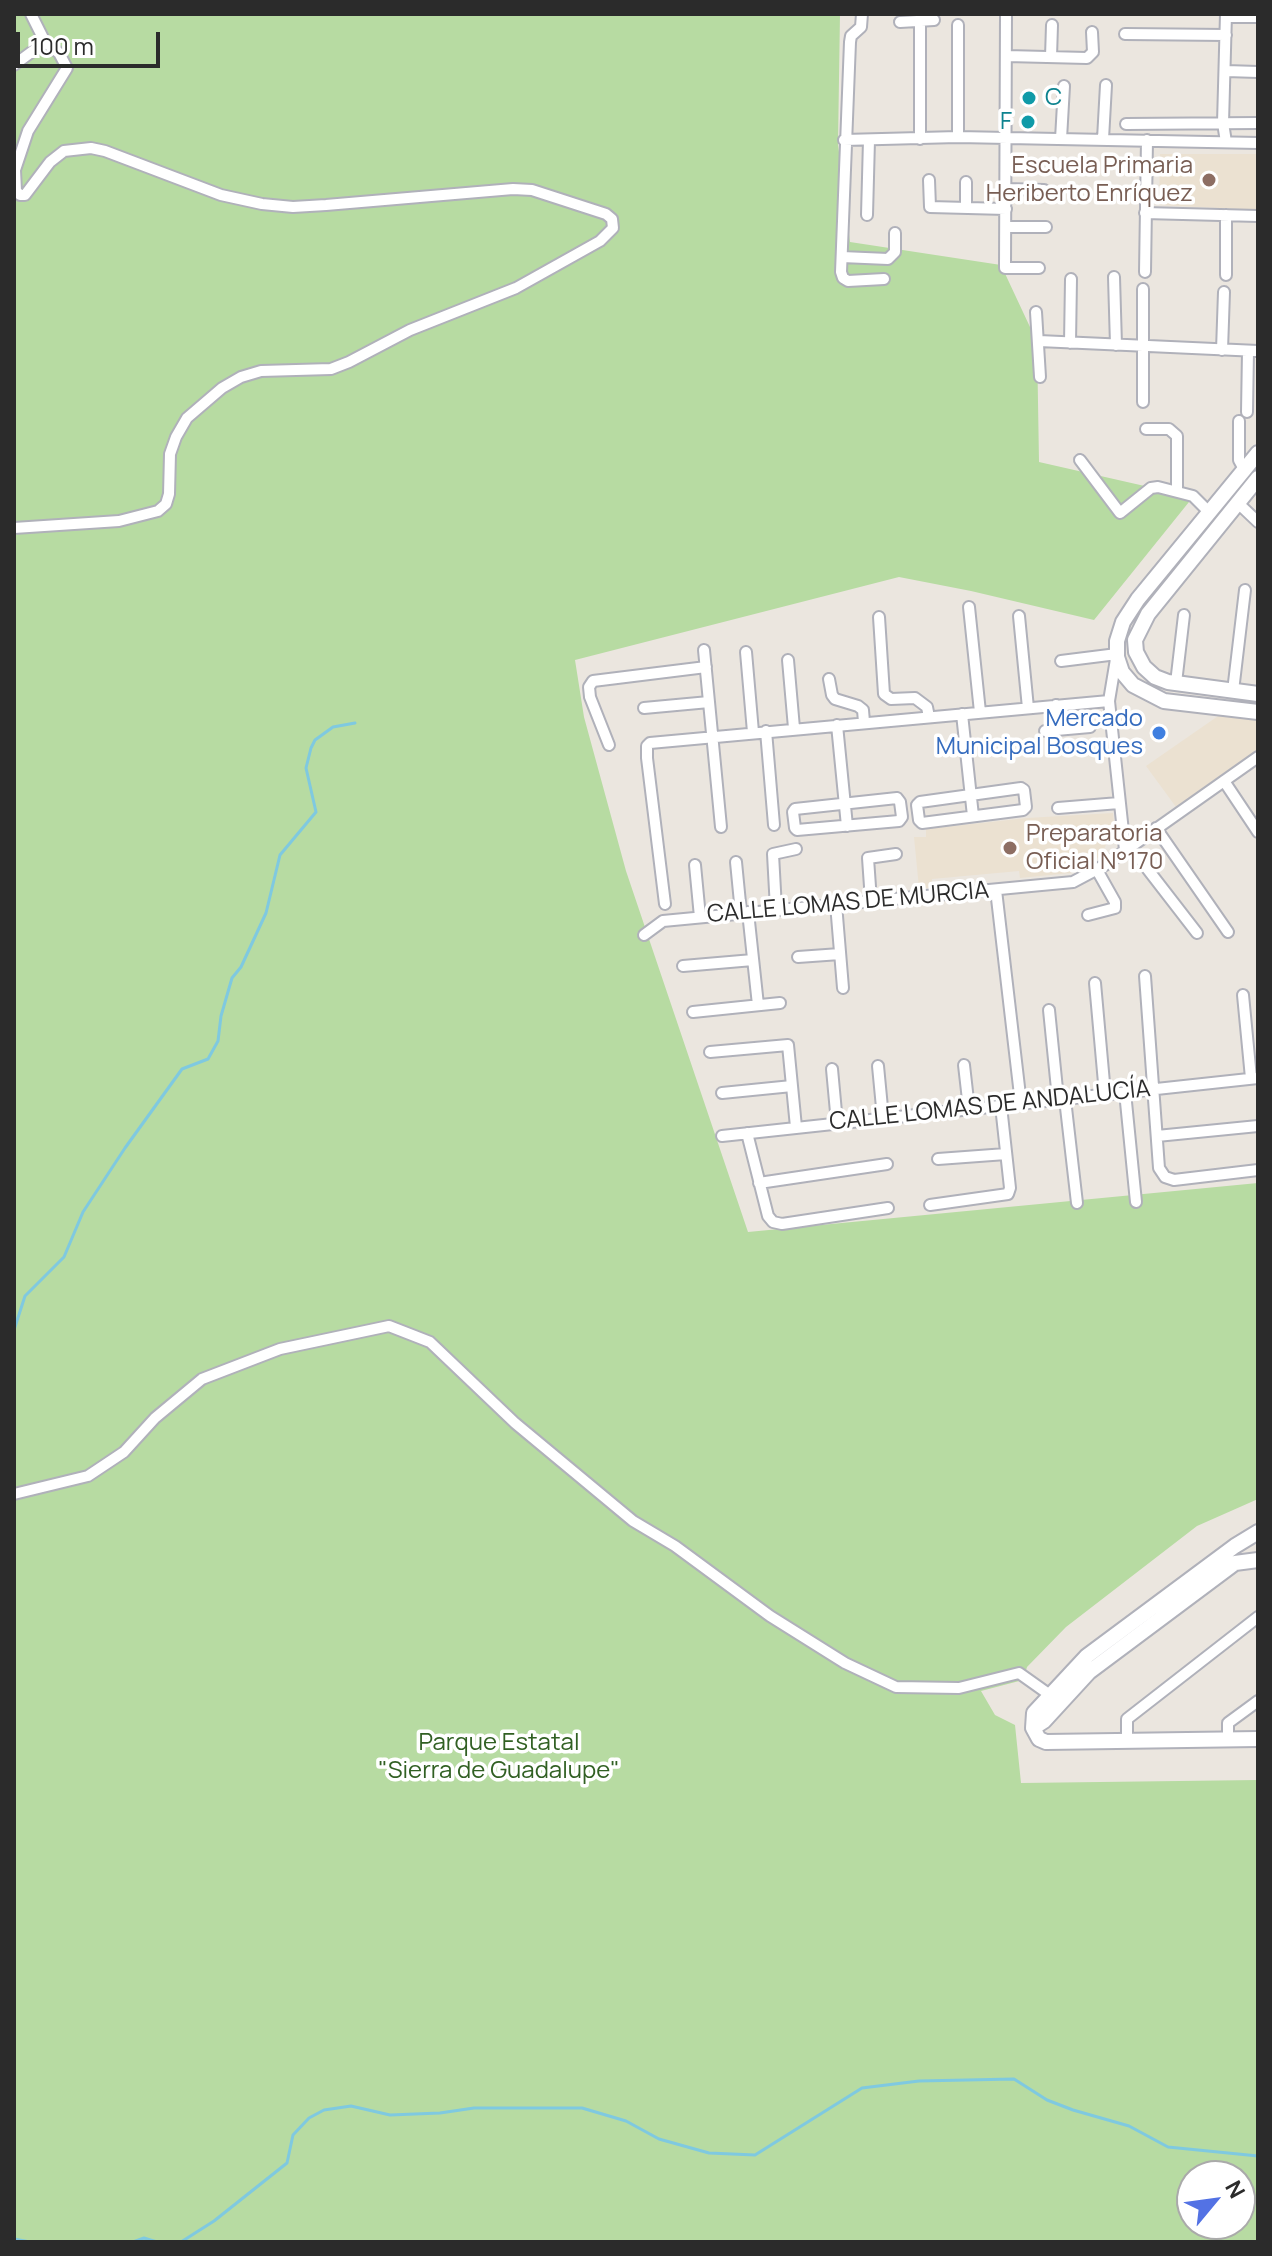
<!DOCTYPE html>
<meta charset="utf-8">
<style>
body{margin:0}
#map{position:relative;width:1272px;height:2256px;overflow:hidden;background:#ebe6df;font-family:Manrope,sans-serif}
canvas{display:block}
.frame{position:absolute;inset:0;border:16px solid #2b2b2b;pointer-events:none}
.north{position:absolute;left:1176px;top:2160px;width:80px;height:80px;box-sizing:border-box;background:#fff;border:2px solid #aaa;border-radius:50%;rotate:61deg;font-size:22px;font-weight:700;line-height:32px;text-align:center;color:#2b2b2b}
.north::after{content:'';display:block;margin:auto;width:28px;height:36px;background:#5372e4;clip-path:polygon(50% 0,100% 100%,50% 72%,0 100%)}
.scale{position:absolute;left:16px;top:32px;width:144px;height:36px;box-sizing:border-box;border:4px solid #2b2b2b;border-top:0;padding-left:10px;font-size:24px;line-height:28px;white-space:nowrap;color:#2b2b2b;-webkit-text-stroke:6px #fff;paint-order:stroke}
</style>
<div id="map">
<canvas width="1272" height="2256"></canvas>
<div class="frame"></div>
<div class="north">N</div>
<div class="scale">100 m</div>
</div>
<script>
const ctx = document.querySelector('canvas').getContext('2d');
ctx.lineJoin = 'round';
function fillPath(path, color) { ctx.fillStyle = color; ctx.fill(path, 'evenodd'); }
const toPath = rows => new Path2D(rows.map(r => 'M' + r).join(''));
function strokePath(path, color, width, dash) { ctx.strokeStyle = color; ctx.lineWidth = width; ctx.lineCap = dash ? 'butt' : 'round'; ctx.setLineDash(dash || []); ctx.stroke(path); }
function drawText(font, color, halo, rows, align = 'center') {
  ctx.font = font + ' Manrope,sans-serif'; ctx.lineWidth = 7; ctx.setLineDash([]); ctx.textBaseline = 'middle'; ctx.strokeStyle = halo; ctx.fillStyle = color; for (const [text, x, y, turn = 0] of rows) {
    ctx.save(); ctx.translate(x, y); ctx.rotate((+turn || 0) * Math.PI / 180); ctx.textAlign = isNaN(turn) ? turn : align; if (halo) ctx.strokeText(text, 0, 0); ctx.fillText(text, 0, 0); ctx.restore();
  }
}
const education = toPath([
 [1160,154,1258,154,1258,210,1159,205],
 [1221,714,1258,718,1258,749,1176,807,1146,766],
 [1113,813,1114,826,1102,854,1086,867,1070,873,1020,878,1019,871,932,879,932,888,919,888,914,837,926,837,926,829,1027,818]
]);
const green = toPath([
 [14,14,840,14,838,144,850,242,1001,265,1037,342,1039,462,1193,497,1094,620,971,591,899,577,575,660,584,717,626,871,748,1232,1258,1183,1258,1499,1197,1526,1066,1627,1027,1667,1023,1680,981,1691,995,1715,1015,1725,1021,1783,1258,1780,1258,2242,14,2242],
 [1192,2176,1240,2176,1240,2224,1192,2224]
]);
const stream = toPath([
 [14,1330,25,1296,64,1257,83,1212,125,1148,182,1069,208,1059,218,1041,221,1016,232,978,241,967,266,913,280,855,316,812,306,768,311,748,315,740,333,727,355,723],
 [14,2239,30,2242],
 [133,2242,144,2238,157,2242],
 [181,2242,214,2221,287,2163,293,2135,309,2118,324,2110,351,2106,390,2115,440,2113,474,2108,582,2108,626,2121,659,2139,709,2153,755,2155,862,2088,919,2081,1014,2079,1047,2100,1073,2110,1129,2126,1168,2147,1258,2156]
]);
const street = toPath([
 [862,14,861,27,851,36,850,42,841,272,843,278,848,281,884,279],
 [1006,14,1005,268,1039,268],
 [1226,17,1258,17],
 [920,21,920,139],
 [900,22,934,20],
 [1125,34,1226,35],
 [1007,56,1087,58,1093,52,1092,32],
 [1051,57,1052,25],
 [14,65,45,42],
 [1226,71,1258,72],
 [1126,124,1258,123],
 [958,137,958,25],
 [1061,139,1064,86],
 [1103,139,1106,85],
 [844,140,958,137,1258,143],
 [1226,142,1223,123,1226,14],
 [929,180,930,207,1006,209],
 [1006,189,1044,190],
 [966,208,966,182],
 [1145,213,1258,216],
 [867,215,869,140],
 [1006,227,1046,227],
 [842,257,888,259,895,252,895,233],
 [1145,272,1147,140],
 [1226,275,1226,215],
 [1114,277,1116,345],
 [1036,312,1040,377],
 [1039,341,1258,351],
 [1070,343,1071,279],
 [1222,350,1224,292],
 [1143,402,1143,289],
 [1247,412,1248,351],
 [1239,421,1239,460,1244,469],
 [1146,429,1169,429,1177,436,1177,491],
 [1080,460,1120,513,1151,488,1158,487,1193,496,1209,512],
 [1238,503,1258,522],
 [14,528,119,521,158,511,166,504,169,494,170,454,176,437,187,418,222,388,241,377,261,371,331,369,349,362,410,330,516,288,600,241,613,228,612,219,606,214,532,190,513,189,326,205,293,207,262,204,221,195,105,151,91,148,64,151,50,162,25,195,20,195,16,191,15,170,28,131,67,68,59,53,45,42,31,14],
 [969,607,980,712],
 [1019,616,1028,708],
 [879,617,884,694,891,699,915,698,927,707,929,717],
 [704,650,721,827],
 [746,652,753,732],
 [1116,659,1109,701,1125,850,1139,858,1197,933],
 [788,660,794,728],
 [1061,661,1117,654],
 [829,679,832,695,835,699,858,706,863,710,864,722],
 [1176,683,1184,615],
 [1233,691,1245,590],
 [1056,705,1059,729],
 [644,708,709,702],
 [962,714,973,816],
 [837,725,847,826],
 [766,731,774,825],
 [1045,731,1090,727],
 [609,745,590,697,589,687,593,681,706,667],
 [1224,781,1258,832],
 [1021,788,1024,790,1026,807,1023,810,922,823,919,820,917,805,920,802,1021,788],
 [897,798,900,802,902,817,899,821,797,830,795,828,793,812,795,809,897,798],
 [1058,808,1119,803],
 [1156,828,1228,932],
 [736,862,741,913],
 [695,865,700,917],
 [996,890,1021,1104],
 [871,901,868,858,896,854],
 [665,904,647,758,647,746,650,743,1109,701],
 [836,904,843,988],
 [776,909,773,854,796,849],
 [748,912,758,1005],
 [1088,915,1115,908,1115,902,1097,870],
 [644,935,663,921,1073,882,1105,865,1258,757],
 [798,957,840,954],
 [683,966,753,960],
 [1145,976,1159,1168,1165,1177,1174,1180,1258,1170],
 [1095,983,1105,1094],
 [1243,995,1251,1078],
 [1049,1010,1058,1099],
 [693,1012,780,1003],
 [710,1052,788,1045,796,1127],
 [964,1065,969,1109],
 [878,1066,883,1118],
 [832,1069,837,1123],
 [1125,1092,1136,1202],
 [722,1093,792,1086],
 [1065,1099,1077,1203],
 [747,1133,768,1216,773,1222,782,1224,888,1208],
 [722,1136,1258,1078],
 [1157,1136,1258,1126],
 [938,1159,1006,1154],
 [759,1183,887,1164],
 [930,1205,1008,1194,1010,1188,1001,1106],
 [14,1494,88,1476,124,1452,155,1418,202,1379,280,1349,389,1326,430,1342,515,1423,633,1521,675,1546,770,1616,845,1663,896,1687,959,1688,1019,1673,1050,1695],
 [1228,1739,1228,1723,1258,1701],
 [1127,1740,1127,1719,1258,1617]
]);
const secondary = toPath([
 [1258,453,1138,599,1123,622,1117,641,1117,657,1122,672,1133,685,1164,701,1258,712],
 [1258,478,1148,614,1135,640,1136,652,1144,667,1155,677,1168,682,1258,694],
 [1033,1728,1034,1713,1087,1656,1235,1546,1258,1532],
 [1033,1728,1044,1721,1089,1672,1235,1563,1258,1560],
 [1033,1728,1039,1739,1046,1742,1258,1739]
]);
const markers = [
 [1029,98,8,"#0f9aa8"],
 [1028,122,8,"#0f9aa8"],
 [1209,180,8,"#8d6e63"],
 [1159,733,8,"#3f7fe0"],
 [1010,848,8,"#8d6e63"]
];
const cultureNames = [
 ["C",1045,98],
 ["F",1012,122,"right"]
];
const educationNames = [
 ["Escuela Primaria",1193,166],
 ["Heriberto Enríquez",1193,194],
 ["Preparatoria",1026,834,"left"],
 ["Oficial N°170",1026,862,"left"]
];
const shopNames = [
 ["Mercado",1143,719],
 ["Municipal Bosques",1143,747]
];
const streetNames = [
 ["CALLE LOMAS DE MURCIA",848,903,-5],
 ["CALLE LOMAS DE ANDALUCÍA",990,1106,-6]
];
const parkNames = [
 ["Parque Estatal",499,1743],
 ["\"Sierra de Guadalupe\"",499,1771]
];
fillPath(education, '#ebe1d1');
fillPath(green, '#b7dba2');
strokePath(stream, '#7fc9e0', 3);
strokePath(street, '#b0b1ba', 14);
strokePath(secondary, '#b0b1ba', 18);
strokePath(street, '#fff', 10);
strokePath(secondary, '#fff', 14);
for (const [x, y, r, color] of markers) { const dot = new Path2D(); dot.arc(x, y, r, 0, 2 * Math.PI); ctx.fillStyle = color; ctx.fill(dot); strokePath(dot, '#fff', 3); }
drawText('24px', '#0d838f', '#fff', cultureNames, 'left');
drawText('24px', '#785e54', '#fff', educationNames, 'right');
drawText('24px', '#366cbe', '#fff', shopNames, 'right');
drawText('24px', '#2b2b2b', '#fff', streetNames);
drawText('24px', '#316023', '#fff', parkNames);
</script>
